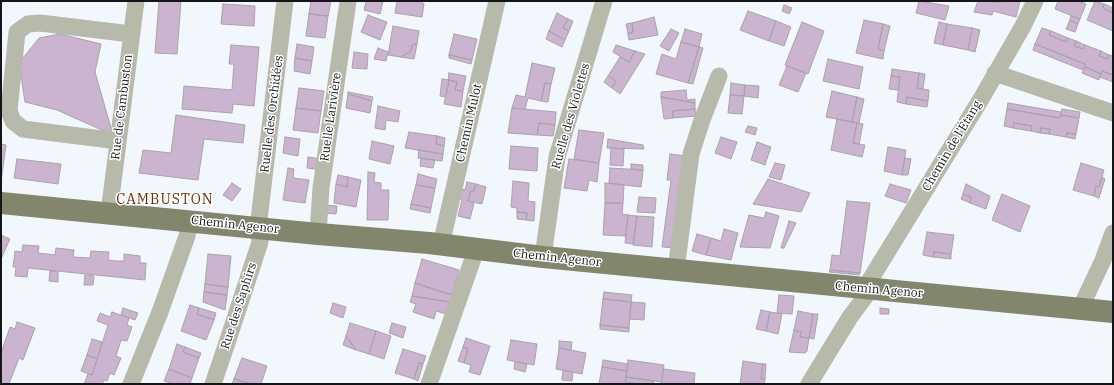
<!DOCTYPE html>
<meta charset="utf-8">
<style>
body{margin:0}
#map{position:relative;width:1114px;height:385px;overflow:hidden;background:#f2f6fd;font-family:"IBM Plex Serif",serif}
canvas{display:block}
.frame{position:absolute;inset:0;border:2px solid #131518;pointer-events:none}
</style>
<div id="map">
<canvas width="1114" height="385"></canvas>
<div class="frame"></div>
</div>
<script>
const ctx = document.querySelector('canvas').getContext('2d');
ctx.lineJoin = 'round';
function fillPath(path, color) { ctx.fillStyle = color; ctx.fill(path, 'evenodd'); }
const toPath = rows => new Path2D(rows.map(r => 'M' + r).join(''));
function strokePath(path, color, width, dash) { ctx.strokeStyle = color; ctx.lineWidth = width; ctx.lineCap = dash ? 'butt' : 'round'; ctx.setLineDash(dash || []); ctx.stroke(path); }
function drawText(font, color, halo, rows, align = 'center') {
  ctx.font = font + ' "IBM Plex Serif",serif'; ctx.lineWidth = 3; ctx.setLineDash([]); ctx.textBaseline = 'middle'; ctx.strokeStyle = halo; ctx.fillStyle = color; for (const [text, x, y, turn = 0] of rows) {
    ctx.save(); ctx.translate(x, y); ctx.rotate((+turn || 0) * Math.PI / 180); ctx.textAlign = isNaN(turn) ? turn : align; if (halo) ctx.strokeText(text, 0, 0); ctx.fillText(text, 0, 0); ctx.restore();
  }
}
const building = toPath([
 [159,1,181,1,177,54,155,53,159,1],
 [311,1,331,1,328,16,309,14,311,1],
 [366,1,383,1,380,14,364,10,366,1],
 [397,1,420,1,424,4,422,17,395,13,397,1],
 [919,1,949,6,945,20,916,13,919,1],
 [978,1,997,2,1020,1,1016,17,993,11,992,15,974,12,978,1],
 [1058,1,1079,1,1086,4,1080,19,1055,9,1058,1],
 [1095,1,1104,4,1103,8,1113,13,1113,31,1087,20,1095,1],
 [223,4,255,6,254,26,221,24,223,4],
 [1104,4,1113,8,1113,13,1103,8,1104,4],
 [784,5,792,8,789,14,782,11,784,5],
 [748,11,776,21,769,41,740,30,748,11],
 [557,13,568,19,563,28,569,31,565,40,549,31,557,13],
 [309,14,328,16,325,38,306,36,309,14],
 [368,15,387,22,380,40,361,32,368,15],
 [1071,16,1080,19,1078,24,1070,20,1071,16],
 [654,17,658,35,629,40,628,34,633,32,632,23,654,17],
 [568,19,573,21,569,31,563,28,568,19],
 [864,20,883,24,878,49,884,51,883,59,856,53,864,20],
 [1070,20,1078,24,1075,32,1066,29,1070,20],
 [776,21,791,27,784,46,769,41,776,21],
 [802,22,824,31,808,74,785,65,802,22],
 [939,22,947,24,943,45,934,43,939,22],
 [632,23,633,32,628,34,626,24,632,23],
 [883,24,890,26,884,51,878,49,883,24],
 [947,24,972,28,968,50,943,45,947,24],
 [393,26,419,31,417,44,412,45,411,51,401,57,388,55,393,26],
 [972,28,980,30,975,52,968,50,972,28],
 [1042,28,1051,31,1049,35,1066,42,1068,38,1076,41,1074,46,1083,49,1085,45,1101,51,1099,56,1107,59,1109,55,1113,56,1113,75,1102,71,1101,74,1085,67,1085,64,1035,44,1042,28],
 [671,29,679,33,669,51,660,46,671,29],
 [685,29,702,34,699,47,681,42,685,29],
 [549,31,565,40,562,47,546,39,549,31],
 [1051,31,1068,38,1066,42,1049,35,1051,31],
 [60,34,101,44,95,72,113,135,57,110,25,102,19,63,39,38,60,34],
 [454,34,477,39,472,60,449,55,454,34],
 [1076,41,1085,45,1083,49,1074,46,1076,41],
 [681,42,699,47,688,83,656,74,662,54,676,59,681,42],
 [297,44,314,47,312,61,295,58,297,44],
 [415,44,417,44,414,59,401,57,411,51,412,45,415,44],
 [1035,44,1085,64,1083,70,1033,50,1035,44],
 [231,45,259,47,254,106,233,104,232,113,182,109,184,86,232,90,234,64,229,64,231,45],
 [616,45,635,51,629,62,613,52,616,45],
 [699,47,703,48,693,84,688,83,699,47],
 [378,48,388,52,386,61,374,59,378,48],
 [635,51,645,54,620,94,612,88,616,81,608,76,620,57,629,62,635,51],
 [1101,51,1109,55,1107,59,1099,56,1101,51],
 [354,52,368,54,367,69,352,68,354,52],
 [449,55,472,60,471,64,449,58,449,55],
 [295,58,312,61,310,74,294,71,295,58],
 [828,59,863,67,859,89,823,81,828,59],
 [532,63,555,68,551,84,545,83,541,101,528,98,525,109,512,108,516,95,525,97,532,63],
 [787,66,806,73,798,92,779,85,787,66],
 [1085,67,1101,74,1099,80,1082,73,1085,67],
 [892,69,919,73,917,88,929,90,928,101,907,97,906,104,897,102,900,77,891,76,892,69],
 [1102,71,1113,75,1113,82,1100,77,1102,71],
 [449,73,466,76,463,91,455,90,457,82,448,80,449,73],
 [919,73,925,74,923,89,917,88,919,73],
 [608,76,616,81,612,88,604,82,608,76],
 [891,76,900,77,898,90,889,89,891,76],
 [442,79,449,80,446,97,440,96,442,79],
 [449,80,457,82,455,90,463,91,461,107,444,104,449,80],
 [545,83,551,84,548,102,541,101,545,83],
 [731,83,745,85,744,96,730,95,731,83],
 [745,85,759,86,758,98,744,96,745,85],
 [299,88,324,91,321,111,296,108,299,88],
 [686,90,687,100,695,99,695,103,661,97,661,92,686,90],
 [832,91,857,97,852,122,826,117,832,91],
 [348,92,373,97,372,101,348,94,348,92],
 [348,94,372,101,370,113,346,108,348,94],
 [730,95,744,96,742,114,728,113,730,95],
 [661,97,695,103,695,109,673,111,673,118,664,119,661,97],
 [857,97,864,99,859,123,852,122,857,97],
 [907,97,928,101,927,107,906,104,907,97],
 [1008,103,1061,112,1060,118,1007,109,1008,103],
 [378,106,400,111,398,122,386,120,385,130,375,128,378,106],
 [296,108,321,111,318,133,293,130,296,108],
 [512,108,556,112,555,125,539,123,537,135,508,133,512,108],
 [695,109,696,116,673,118,673,111,695,109],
 [1007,109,1060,118,1061,115,1079,118,1076,134,1067,133,1066,137,1049,134,1050,129,1041,128,1040,133,1031,131,1032,126,1014,123,1013,128,1004,126,1007,109],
 [1062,109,1080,112,1079,118,1061,115,1062,109],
 [176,115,245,125,243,143,204,139,198,180,139,173,143,150,171,153,176,115],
 [837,119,857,123,853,143,865,145,862,157,831,150,837,119],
 [539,123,555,125,553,136,537,135,539,123],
 [857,123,863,124,859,144,853,143,857,123],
 [1014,123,1032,126,1031,131,1013,128,1014,123],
 [748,126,757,128,755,135,745,132,748,126],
 [1041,128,1050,129,1049,134,1040,133,1041,128],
 [579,130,604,133,599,163,574,159,579,130],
 [409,132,437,136,436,144,444,146,443,154,405,148,409,132],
 [1067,133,1076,134,1075,139,1066,137,1067,133],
 [437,136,445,138,444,146,436,144,437,136],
 [285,137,300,139,298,156,283,153,285,137],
 [721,137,737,142,731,159,715,153,721,137],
 [608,139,643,145,644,149,607,148,608,139],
 [372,141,394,146,390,164,369,159,372,141],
 [757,142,771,147,765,165,751,160,757,142],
 [1,144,6,145,1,182,1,144],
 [511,146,538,148,537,171,509,169,511,146],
 [888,147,906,150,902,175,884,171,888,147],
 [611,148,624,149,623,166,610,165,611,148],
 [419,150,443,154,442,161,418,158,419,150],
 [670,154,686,156,676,248,662,247,671,180,667,180,670,154],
 [308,157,322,159,321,170,307,168,308,157],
 [421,158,435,160,433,168,420,166,421,158],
 [905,158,911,159,908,175,902,175,905,158],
 [17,159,61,164,58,184,14,178,17,159],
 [569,159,599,163,597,182,589,180,587,191,564,188,569,159],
 [775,163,785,165,781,180,769,177,775,163],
 [1081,163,1104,170,1099,187,1096,186,1094,196,1073,190,1081,163],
 [631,164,643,165,643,170,631,169,631,164],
 [288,168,294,169,293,178,309,180,305,203,283,200,288,168],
 [610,168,643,170,641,187,609,183,610,168],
 [368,172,375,173,374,182,381,183,381,190,389,190,388,220,367,220,368,172],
 [418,174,437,179,435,188,416,185,418,174],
 [338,175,348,177,347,187,336,184,338,175],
 [348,177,361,180,356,207,334,203,336,184,347,187,348,177],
 [1102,177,1105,179,1099,198,1094,196,1096,186,1099,187,1102,177],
 [768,179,810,193,801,212,753,204,768,179],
 [513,181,529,183,528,201,535,202,534,221,526,220,527,213,517,212,517,208,511,207,513,181],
 [467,182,476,184,473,192,471,191,468,201,474,203,470,219,458,216,462,200,460,199,462,189,465,190,467,182],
 [232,183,241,189,232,201,223,195,232,183],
 [605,183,624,185,623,203,605,203,605,183],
 [476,184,486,187,482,204,468,201,471,191,473,192,476,184],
 [890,184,911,190,906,203,885,196,890,184],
 [966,184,990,196,986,209,970,203,971,197,963,194,966,184],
 [416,185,435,188,431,208,411,204,416,185],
 [963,194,971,197,970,203,961,199,963,194],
 [1002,194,1030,206,1020,232,992,220,1002,194],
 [639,197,656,198,655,213,637,212,639,197],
 [847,201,870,203,860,273,830,270,832,255,840,256,847,201],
 [605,203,623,203,622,214,628,215,626,236,603,235,605,203],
 [411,204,431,208,430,213,410,209,411,204],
 [324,205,337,206,336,214,324,213,324,205],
 [517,212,527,213,526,220,517,219,517,212],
 [766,212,779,216,770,248,740,247,749,215,764,218,766,212],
 [628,215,637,216,633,244,625,243,628,215],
 [637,216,654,217,652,247,633,245,637,216],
 [789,221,796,223,784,248,781,248,789,221],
 [724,229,738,233,731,260,706,255,711,238,721,241,724,229],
 [927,232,954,235,951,254,934,252,933,257,923,255,927,232],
 [697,234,711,238,706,255,692,251,697,234],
 [1,235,10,239,1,259,1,235],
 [23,245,39,246,38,253,55,255,56,248,74,250,73,257,90,258,91,251,109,252,108,260,115,261,124,261,124,254,140,256,140,263,146,263,145,280,28,268,27,277,15,276,16,267,13,267,15,251,22,252,23,245],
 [934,252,951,254,951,259,933,257,934,252],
 [208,254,231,256,228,287,205,284,208,254],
 [422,259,459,270,452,295,415,283,422,259],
 [830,270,860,273,859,275,829,272,830,270],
 [50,271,58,272,58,282,49,281,50,271],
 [85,275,94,276,93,285,84,285,85,275],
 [415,283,452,295,450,302,412,296,415,283],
 [205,284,228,287,227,295,204,292,205,284],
 [204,292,227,295,225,310,203,302,204,292],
 [604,292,632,295,631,302,603,299,604,292],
 [779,295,794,296,792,314,777,313,779,295],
 [412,296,450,302,446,314,436,311,434,319,413,312,416,304,410,302,412,296],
 [603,299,631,302,629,328,600,325,603,299],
 [631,302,645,303,644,320,630,319,631,302],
 [333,303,346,307,343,318,330,313,333,303],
 [190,305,199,308,197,314,214,320,206,340,181,331,190,305],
 [123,308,138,313,135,320,121,315,123,308],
 [199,308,216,313,214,320,197,314,199,308],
 [880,308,889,309,889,314,880,314,880,308],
 [761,310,770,312,766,331,756,329,761,310],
 [798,311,813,314,809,338,800,337,801,332,794,330,798,311],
 [112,312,129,318,127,325,132,327,127,341,121,340,116,356,121,358,114,375,110,373,107,381,104,380,102,384,84,384,88,374,92,375,108,325,97,321,100,313,110,317,112,312],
 [770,312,782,314,778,334,766,331,770,312],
 [813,314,818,314,814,339,809,338,813,314],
 [17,322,35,328,23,360,19,358,9,384,1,384,1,353,10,327,15,329,17,322],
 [350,323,376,331,369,354,356,350,346,336,350,323],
 [392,323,406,327,403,338,389,333,392,323],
 [600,325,629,328,629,332,600,329,600,325],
 [794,330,801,332,800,337,809,338,807,351,805,353,789,352,794,330],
 [376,331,391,336,384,359,369,354,376,331],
 [346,336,356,350,343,345,346,336],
 [466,338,490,346,480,375,469,372,471,365,464,363,468,349,463,347,466,338],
 [92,339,102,342,97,359,87,355,92,339],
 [511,340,537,344,534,365,507,360,511,340],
 [559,341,572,342,571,350,559,348,559,341],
 [177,344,185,347,183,352,199,358,192,378,169,369,177,344],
 [185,347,201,353,199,358,183,352,185,347],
 [463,347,468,349,464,363,458,361,463,347],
 [559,348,586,353,582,374,556,369,559,348],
 [403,349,426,356,423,364,419,363,414,379,395,373,403,349],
 [87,355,97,359,92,375,81,371,87,355],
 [242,358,267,366,261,384,251,384,234,379,242,358],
 [603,360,628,364,627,371,602,367,603,360],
 [628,360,664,365,662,382,626,377,628,360],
 [743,361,763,364,761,379,765,379,764,384,740,384,743,361],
 [515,362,527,364,525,372,514,369,515,362],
 [419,363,423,364,418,381,414,379,419,363],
 [763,364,766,364,765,379,761,379,763,364],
 [602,367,627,371,625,384,599,384,602,367],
 [169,369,192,378,190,384,173,384,164,381,169,369],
 [663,369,695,373,694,384,661,384,663,369],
 [563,370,573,372,572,381,562,380,563,370],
 [626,377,654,381,653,384,639,384,625,382,626,377],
 [234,379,251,384,232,384,234,379]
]);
const minor = toPath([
 [995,73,1113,113],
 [118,141,23,129,13,121,9,111,17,32,28,24,40,23,131,34],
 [109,213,136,1],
 [318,234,321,188,348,1],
 [441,245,497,1],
 [543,257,557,157,604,1],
 [676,270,691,154,702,120,719,76],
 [1080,309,1103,260,1113,233],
 [131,384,160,312,187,236,190,221],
 [213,384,227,343,260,242,258,228,285,1],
 [429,384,476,250],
 [809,384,850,317,865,297,870,280,981,99,1023,26,1035,1]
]);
const major = toPath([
 [1,203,318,234,429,243,543,257,1113,312]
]);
const streetNames = [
 ["Rue de Cambuston",122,107,-83],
 ["Ruelle des Orchidées",272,114,-83],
 ["Ruelle des Violettes",571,116,-74],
 ["Ruelle Larivière",331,117,-82],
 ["Chemin Mulot",469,123,-77],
 ["Chemin de l'Étang",952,146,-59],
 ["Chemin Agenor",235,225,6],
 ["Chemin Agenor",557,258,6],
 ["Chemin Agenor",879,290,5],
 ["Rue des Saphirs",239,306,-72]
];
const quarterNames = [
 ["CAMBUSTON",165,200]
];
fillPath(building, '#cab4cf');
strokePath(building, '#a9a2aa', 1);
strokePath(minor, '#b7b9ab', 17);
strokePath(major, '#82866d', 22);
drawText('12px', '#131518', '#fff', streetNames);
ctx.letterSpacing = '1px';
drawText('14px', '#6a2d03', '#fff', quarterNames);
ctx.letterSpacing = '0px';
</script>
